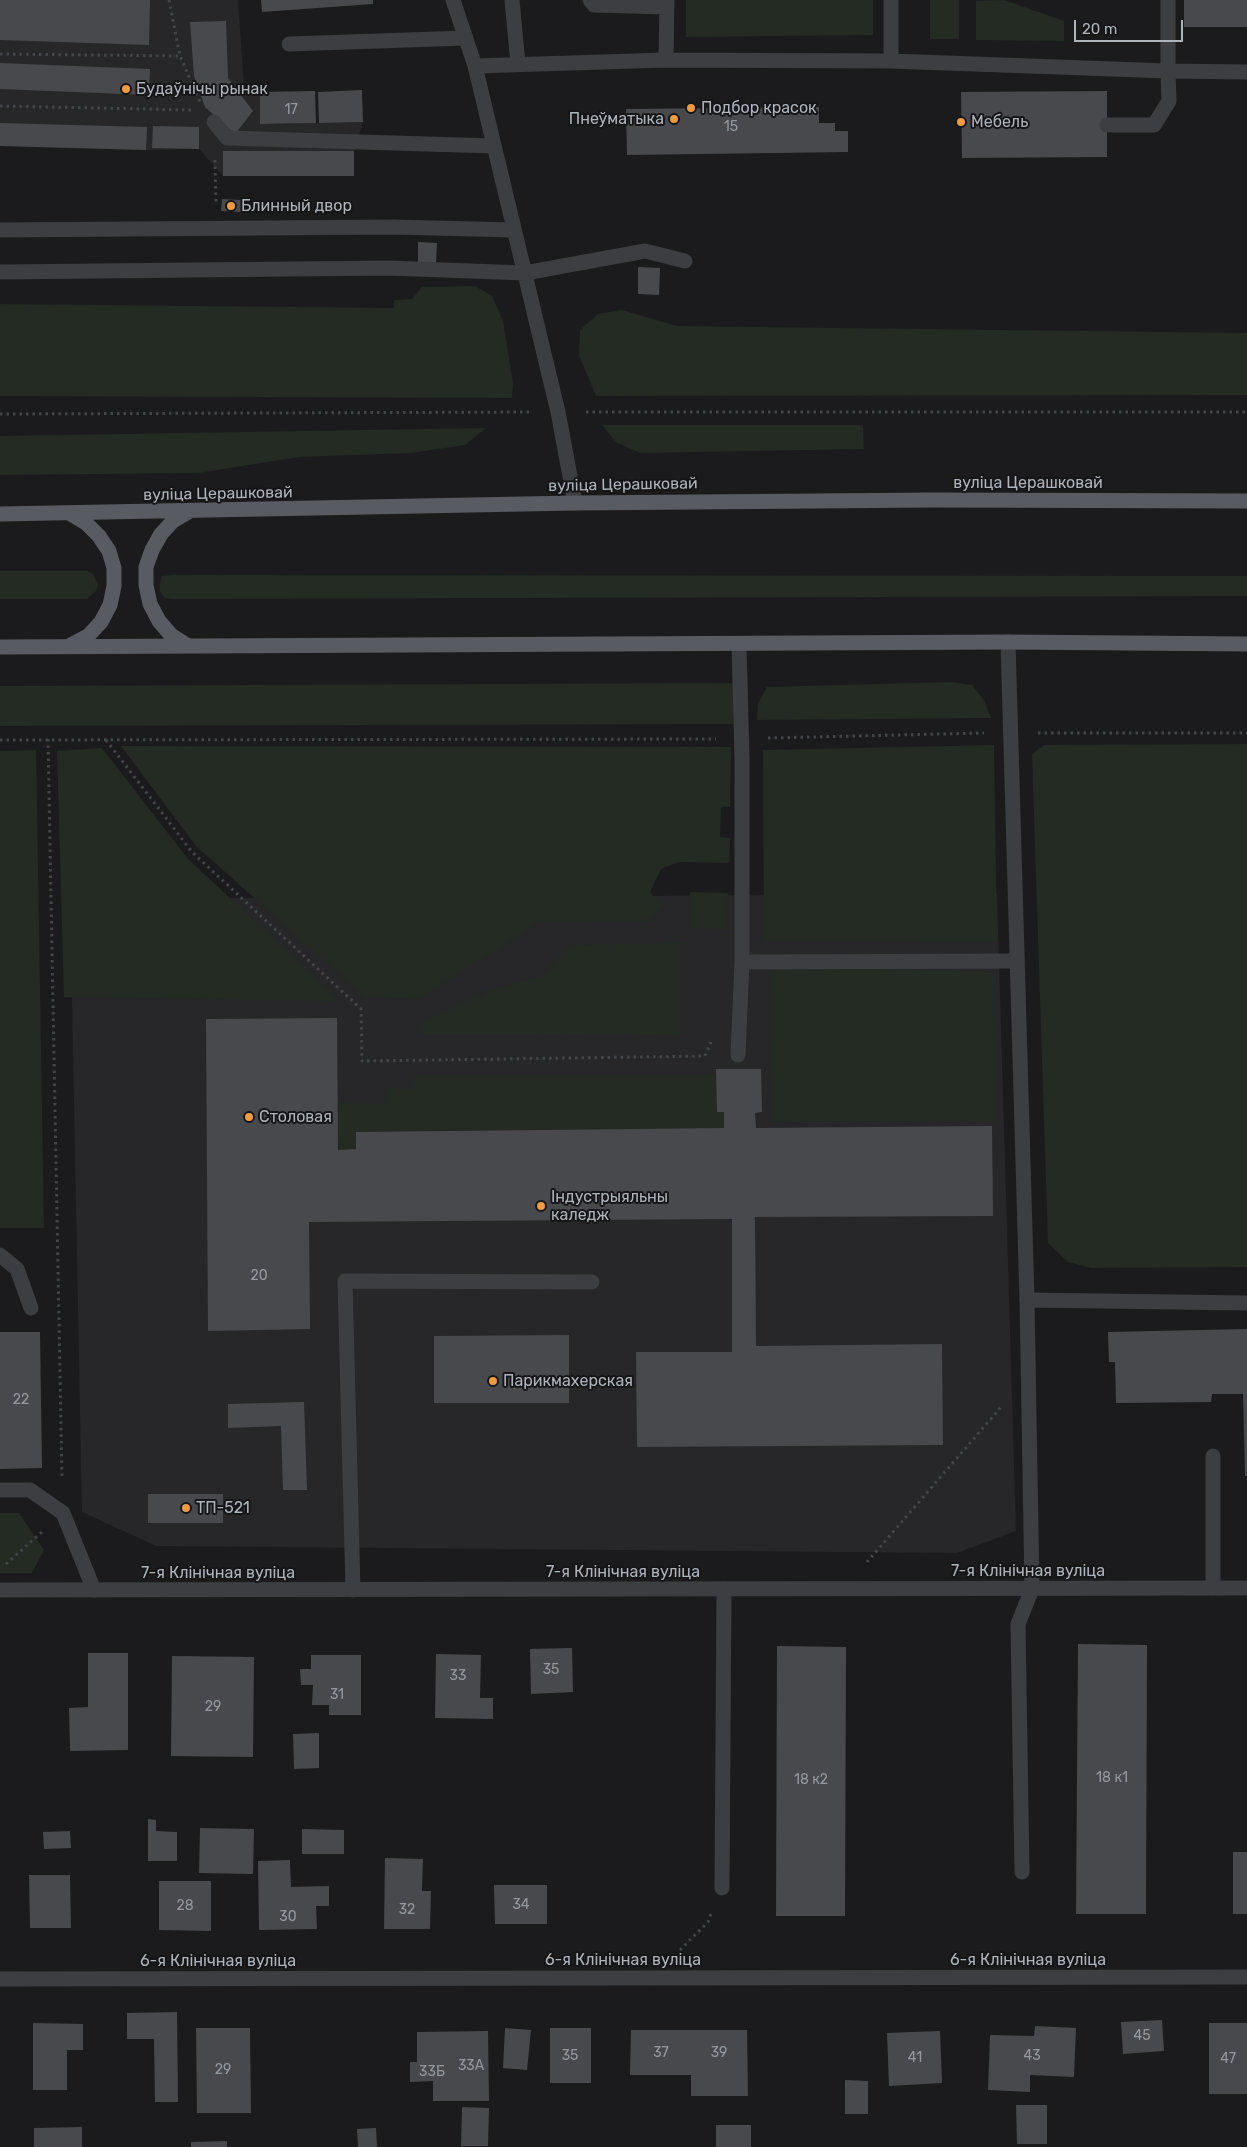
<!DOCTYPE html>
<meta charset="utf-8">
<style>
body{margin:0}
#map{position:relative;width:1247px;height:2147px;overflow:hidden;background:#1b1b1d;font-family:Rubik,sans-serif}
canvas{display:block}
.scale{position:absolute;left:1074px;top:20px;width:109px;height:22px;box-sizing:border-box;border:2px solid #aeb4bc;border-top:0;padding-left:6px;font-size:15px;line-height:18px;white-space:nowrap;color:#aeb4bc;-webkit-text-stroke:4px #161618;paint-order:stroke}
</style>
<div id="map">
<canvas width="1247" height="2147"></canvas>
<div class="scale">20 m</div>
</div>
<script>
const ctx = document.querySelector('canvas').getContext('2d');
ctx.lineJoin = 'round';
function fillPath(path, color) { ctx.fillStyle = color; ctx.fill(path, 'evenodd'); }
const toPath = rows => new Path2D(rows.map(r => 'M' + r).join(''));
function strokePath(path, color, width, dash) { ctx.strokeStyle = color; ctx.lineWidth = width; ctx.lineCap = dash ? 'butt' : 'round'; ctx.setLineDash(dash || []); ctx.stroke(path); }
function drawText(font, color, halo, rows, align = 'center') {
  ctx.font = font + ' Rubik,sans-serif'; ctx.lineWidth = 4; ctx.setLineDash([]); ctx.textBaseline = 'middle'; ctx.strokeStyle = halo; ctx.fillStyle = color; for (const [text, x, y, turn = 0] of rows) {
    ctx.save(); ctx.translate(x, y); ctx.rotate((+turn || 0) * Math.PI / 180); ctx.textAlign = isNaN(turn) ? turn : align; if (halo) ctx.strokeText(text, 0, 0); ctx.fillText(text, 0, 0); ctx.restore();
  }
}
const built = toPath([
 [0,0,238,0,244,86,260,92,260,124,363,122,354,151,354,176,223,176,199,149,146,150,0,146],
 [997,894,1016,1531,957,1553,156,1546,82,1512,70,899]
]);
const green = toPath([
 [686,0,873,0,873,35,686,37],
 [930,0,959,0,959,39,930,39],
 [1004,0,1064,21,1064,41,976,40,976,1],
 [475,286,492,296,503,321,513,384,512,398,0,396,0,304,394,308,394,300,412,299,422,287],
 [622,310,677,326,1247,333,1247,395,596,396,579,355,580,330,598,314],
 [863,425,864,449,641,453,617,443,602,425],
 [486,428,465,445,411,453,299,457,198,473,0,475,0,436],
 [0,571,87,571,93,574,98,585,96,591,87,599,0,599],
 [172,575,1247,576,1247,596,172,599,165,598,160,592,159,585,162,576],
 [952,682,972,685,984,700,991,718,757,720,758,703,767,687],
 [734,683,733,724,0,726,0,686],
 [1247,744,1247,1267,1091,1268,1068,1262,1048,1243,1032,754,1044,745],
 [994,745,997,942,764,941,763,750],
 [121,746,731,747,730,807,721,807,720,837,730,838,729,863,679,862,661,869,650,892,663,906,647,921,539,922,419,999,365,997,196,846],
 [102,748,188,859,340,1001,64,997,57,751],
 [36,750,44,1228,0,1228,0,751],
 [690,892,728,893,727,929,689,928],
 [680,943,680,1035,422,1034,422,1022,491,990,544,975,569,945],
 [783,967,978,971,993,973,995,1122,773,1121,770,975],
 [415,1075,716,1075,717,1111,724,1112,724,1128,357,1132,356,1149,338,1150,338,1103,384,1104,386,1088,415,1089],
 [0,1513,19,1513,44,1550,32,1573,0,1573]
]);
const building = toPath([
 [0,0,150,0,149,45,0,40],
 [261,0,373,0,373,4,262,12],
 [1184,0,1247,0,1247,27,1184,27],
 [226,21,228,78,253,111,235,134,205,107,194,76,190,22],
 [0,63,150,69,149,95,0,89],
 [362,90,363,122,319,123,318,92],
 [315,91,316,123,260,124,260,92],
 [1107,91,1107,157,962,158,961,92],
 [819,107,819,123,835,123,835,131,848,131,848,152,627,155,626,109],
 [0,123,147,127,146,150,0,146],
 [153,126,199,127,199,149,152,148],
 [223,151,354,151,354,176,223,176],
 [222,199,241,200,241,212,221,211],
 [418,242,437,243,436,263,418,262],
 [638,267,660,268,659,295,638,294],
 [337,1018,338,1150,356,1149,356,1132,724,1128,724,1112,717,1112,716,1069,761,1069,762,1112,755,1113,756,1128,992,1126,993,1216,755,1217,756,1346,942,1344,943,1445,637,1447,636,1352,732,1352,732,1219,309,1222,310,1329,208,1331,206,1019],
 [1247,1329,1247,1476,1245,1476,1243,1394,1212,1394,1211,1402,1116,1403,1115,1362,1109,1362,1108,1332],
 [0,1332,40,1332,42,1468,0,1469],
 [569,1335,569,1403,434,1403,434,1336],
 [304,1402,307,1490,283,1490,281,1426,228,1428,228,1404],
 [148,1494,223,1494,223,1523,148,1523],
 [1078,1644,1147,1645,1146,1914,1076,1914],
 [777,1646,846,1647,845,1916,776,1916],
 [572,1648,573,1692,531,1694,530,1649],
 [88,1653,128,1653,128,1750,70,1751,69,1708,88,1707],
 [436,1654,481,1655,480,1698,493,1698,493,1719,435,1718],
 [311,1655,361,1655,361,1715,329,1715,329,1705,312,1705,313,1685,301,1685,300,1669,311,1669],
 [172,1656,254,1657,253,1757,171,1756],
 [319,1733,319,1768,294,1769,293,1734],
 [148,1819,156,1820,156,1831,177,1832,177,1861,148,1861],
 [200,1828,254,1829,253,1874,199,1873],
 [302,1829,344,1830,344,1854,302,1854],
 [70,1831,71,1848,44,1849,43,1832],
 [1233,1852,1247,1852,1247,1914,1233,1914],
 [385,1858,423,1859,422,1891,431,1891,430,1929,384,1929],
 [290,1860,291,1887,329,1886,329,1906,316,1906,317,1929,259,1930,258,1861],
 [29,1875,70,1875,71,1928,30,1928],
 [159,1881,211,1881,211,1931,159,1930],
 [494,1885,547,1885,547,1924,495,1924],
 [177,2012,178,2102,155,2102,154,2039,127,2039,127,2013],
 [1162,2020,1164,2051,1123,2054,1121,2022],
 [33,2023,83,2024,83,2050,67,2050,67,2090,33,2090],
 [1209,2023,1247,2023,1247,2094,1209,2094],
 [1035,2026,1076,2028,1074,2077,1030,2075,1030,2092,988,2090,990,2035,1034,2036],
 [196,2028,250,2028,251,2113,197,2113],
 [505,2028,531,2030,527,2070,503,2068],
 [550,2028,591,2028,591,2083,550,2083],
 [631,2030,747,2030,748,2096,691,2096,691,2075,630,2075],
 [488,2031,489,2101,433,2101,433,2081,410,2082,410,2062,417,2062,417,2032],
 [940,2031,942,2083,889,2086,887,2033],
 [845,2080,868,2081,868,2114,845,2114],
 [1016,2105,1047,2105,1047,2144,1017,2144],
 [462,2107,489,2108,488,2146,461,2146],
 [716,2125,751,2125,751,2147,716,2147],
 [82,2127,82,2147,34,2147,34,2128],
 [376,2128,377,2147,358,2147,357,2129],
 [227,2141,227,2147,191,2147,191,2142]
]);
const path = toPath([
 [169,0,180,56,200,102],
 [0,54,180,56],
 [0,106,192,110],
 [215,160,216,203],
 [586,412,1247,412],
 [0,414,532,412],
 [1038,733,1247,733],
 [768,738,984,733],
 [48,739,62,1479],
 [0,740,716,739],
 [106,740,192,852,361,1009,362,1061,705,1056,711,1042],
 [867,1562,1002,1406],
 [6,1564,43,1531],
 [680,1950,708,1922,712,1911]
]);
const lane = toPath([
 [453,0,475,66,558,412,575,503],
 [512,0,518,64],
 [590,0,594,5,667,7],
 [1168,0,1168,71,1247,72],
 [289,44,466,38],
 [666,60,667,0],
 [891,61,891,0],
 [475,66,666,60,891,61,1168,71,1169,101,1154,125,1107,125],
 [214,122,227,138,494,146],
 [0,230,393,227,514,230],
 [0,272,389,268,525,273,645,251,685,261],
 [742,962,1017,961],
 [738,1055,742,962,742,759,739,644],
 [0,1255,17,1269,31,1308],
 [1027,1300,1247,1303],
 [1213,1456,1213,1588],
 [0,1490,30,1490,63,1513,94,1590],
 [353,1590,345,1281,592,1282],
 [1022,1872,1018,1624,1032,1589],
 [722,1888,724,1589]
]);
const street = toPath([
 [1008,642,1027,1300,1032,1589],
 [0,1590,1247,1588],
 [0,1979,1247,1977]
]);
const primary = toPath([
 [0,514,575,503,932,500,1247,501],
 [71,514,86,523,99,536,109,551,114,568,114,586,110,605,101,622,88,636,71,645],
 [187,645,171,635,159,621,150,604,146,585,146,567,152,550,161,534,173,521,188,512],
 [0,647,1008,642,1247,644]
]);
const markers = [
 [126,89,5,"#ef9c41"],
 [691,108,5,"#ef9c41"],
 [674,119,5,"#ef9c41"],
 [961,122,5,"#ef9c41"],
 [231,206,5,"#ef9c41"],
 [249,1117,5,"#ef9c41"],
 [541,1206,5,"#ef9c41"],
 [493,1381,5,"#ef9c41"],
 [186,1508,5,"#ef9c41"]
];
const numberNames = [
 ["17",291,110],
 ["15",731,127],
 ["20",259,1276],
 ["22",21,1400],
 ["35",551,1670],
 ["33",458,1676],
 ["31",337,1695],
 ["29",213,1707],
 ["18 к1",1112,1778],
 ["18 к2",811,1780],
 ["34",521,1905],
 ["28",185,1906],
 ["32",407,1910],
 ["30",288,1917],
 ["45",1142,2036],
 ["37",661,2053],
 ["39",719,2053],
 ["35",570,2056],
 ["43",1032,2056],
 ["41",915,2058],
 ["47",1228,2059],
 ["33А",471,2066],
 ["29",223,2070],
 ["33Б",432,2072]
];
const poiNames = [
 ["Будаўнічы рынак",136,89],
 ["Подбор красок",701,108],
 ["Пнеўматыка",664,119,"right"],
 ["Мебель",971,122],
 ["Блинный двор",241,206],
 ["Столовая",259,1117],
 ["Індустрыяльны",551,1197],
 ["каледж",551,1215],
 ["Парикмахерская",503,1381],
 ["ТП-521",196,1508]
];
const streetNames = [
 ["вуліца Церашковай",1028,483],
 ["вуліца Церашковай",623,485,-1],
 ["вуліца Церашковай",218,494,-1],
 ["7-я Клінічная вуліца",1028,1571],
 ["7-я Клінічная вуліца",623,1572],
 ["7-я Клінічная вуліца",218,1573],
 ["6-я Клінічная вуліца",623,1960],
 ["6-я Клінічная вуліца",1028,1960],
 ["6-я Клінічная вуліца",218,1961]
];
fillPath(built, '#27272a');
fillPath(green, '#232b23');
fillPath(building, '#48494d');
strokePath(path, '#424549', 3, [2.5, 4]);
strokePath(lane, '#3c3e42', 15);
strokePath(street, '#3c3e42', 15);
strokePath(primary, '#585b61', 15);
for (const [x, y, r, color] of markers) { const dot = new Path2D(); dot.arc(x, y, r, 0, 2 * Math.PI); ctx.fillStyle = color; ctx.fill(dot); strokePath(dot, '#161618', 2); }
drawText('14px', '#9499a0', null, numberNames);
drawText('16px', '#aeb4bc', '#161618', poiNames, 'left');
drawText('16px', '#aeb4bc', '#161618', streetNames);
</script>
